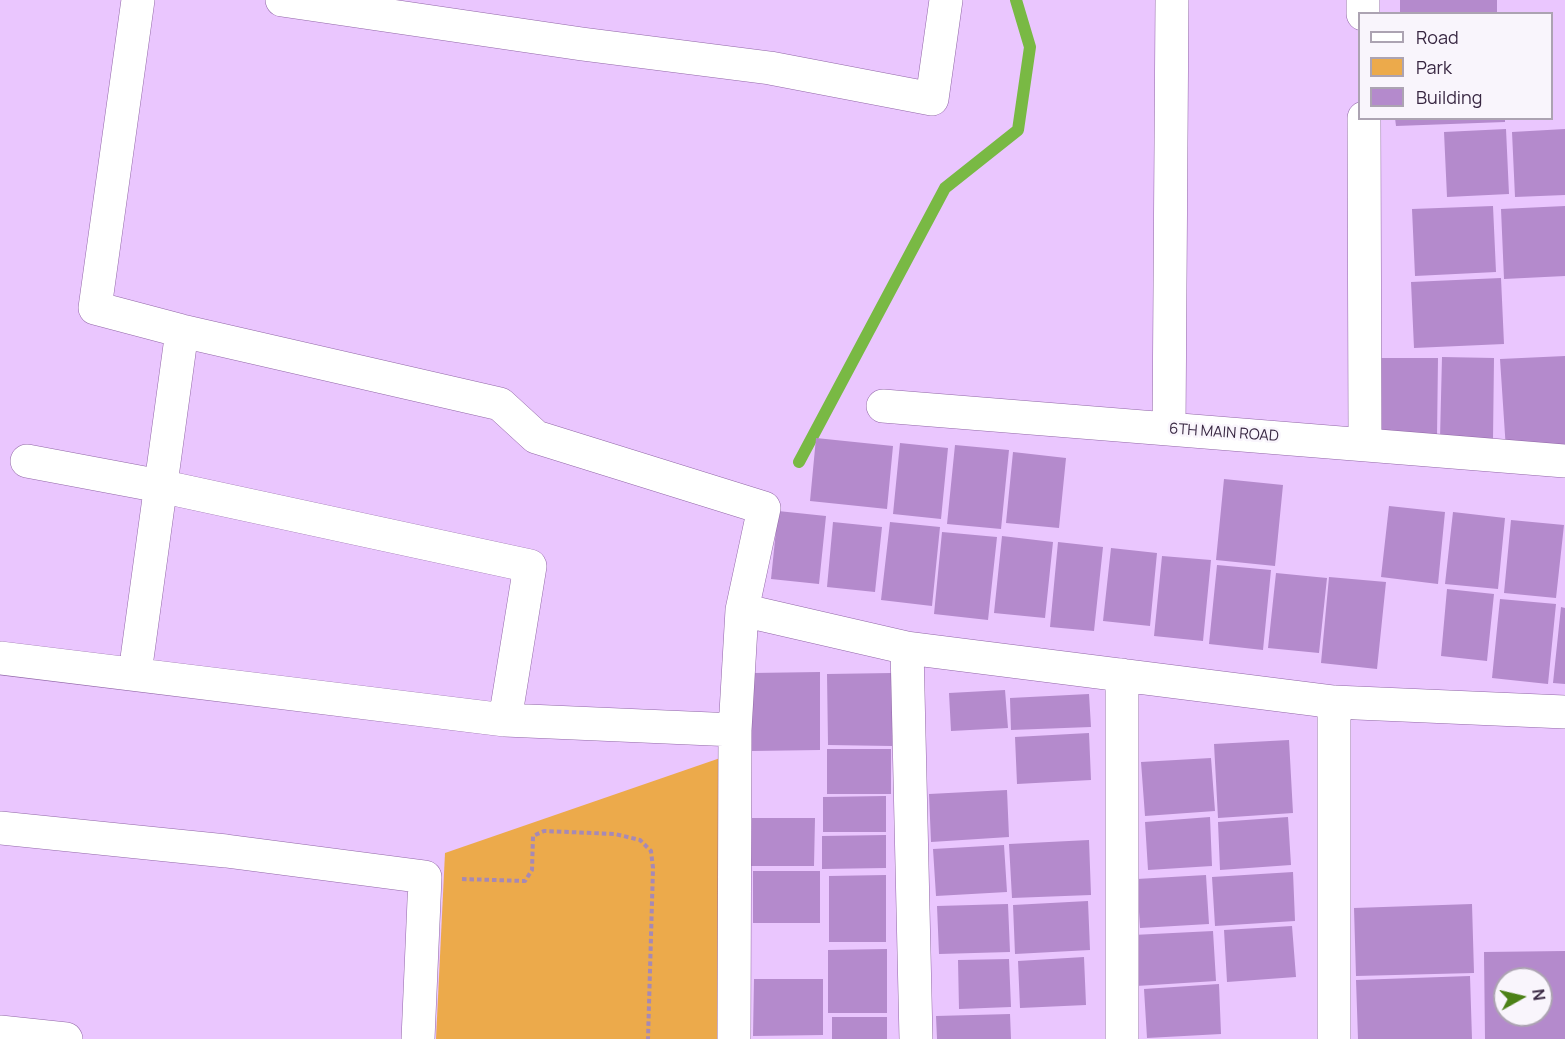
<!DOCTYPE html>
<style>
body{margin:0}
#map{position:relative;width:1565px;height:1039px;overflow:hidden;background:#eac6fe;font-family:Manrope,sans-serif}
canvas{display:block}
.legend{position:absolute;left:1358px;top:12px;width:195px;height:108px;box-sizing:border-box;background:#f9f5fc;border:2px solid #aca3b2;margin:0;padding:8px 10px;list-style:none;font-size:18px;color:#382742}
.legend li{display:flex;align-items:center;gap:12px;height:30px}
.legend b{width:30px;border:2px solid #aca3b2}
.north{position:absolute;left:1493px;top:967px;width:60px;height:60px;box-sizing:border-box;background:#f9f5fc;border:2px solid #aca3b2;border-radius:50%;rotate:82deg;font-size:16px;font-weight:700;line-height:24px;text-align:center;color:#382742}
.north::after{content:'';display:block;margin:auto;width:21px;height:27px;background:#4c8117;clip-path:polygon(50% 0,100% 100%,50% 72%,0 100%)}
</style>
<div id="map">
<canvas width="1565" height="1039"></canvas>
<ul class="legend">
<li><b style="height:8px;background:#fff"></b>Road</li>
<li><b style="height:16px;background:#ecaa4b"></b>Park</li>
<li><b style="height:16px;background:#b48acc"></b>Building</li>
</ul>
<div class="north">N</div>
</div>
<script>
const ctx = document.querySelector('canvas').getContext('2d');
ctx.lineJoin = 'round';
function fillPath(path, color) { ctx.fillStyle = color; ctx.fill(path, 'evenodd'); }
const toPath = rows => new Path2D(rows.map(r => 'M' + r).join(''));
function strokePath(path, color, width, dash) { ctx.strokeStyle = color; ctx.lineWidth = width; ctx.lineCap = dash ? 'butt' : 'round'; ctx.setLineDash(dash || []); ctx.stroke(path); }
function drawText(font, color, halo, rows, align = 'center') {
  ctx.font = font + ' Manrope,sans-serif'; ctx.lineWidth = 5; ctx.setLineDash([]); ctx.textBaseline = 'middle'; ctx.strokeStyle = halo; ctx.fillStyle = color; for (const [text, x, y, turn = 0] of rows) {
    ctx.save(); ctx.translate(x, y); ctx.rotate((+turn || 0) * Math.PI / 180); ctx.textAlign = isNaN(turn) ? turn : align; if (halo) ctx.strokeText(text, 0, 0); ctx.fillText(text, 0, 0); ctx.restore();
  }
}
const green = toPath([
 [726,756,727,1039,436,1039,445,853]
]);
const stream = toPath([
 [799,462,945,188,1018,130,1030,47,1016,0]
]);
const building = toPath([
 [1400,0,1497,0,1497,14,1400,14],
 [1395,118,1505,118,1505,122,1396,126],
 [1506,129,1509,194,1447,197,1444,132],
 [1565,129,1565,195,1515,197,1512,132],
 [1493,206,1496,272,1415,276,1412,209],
 [1565,206,1565,276,1504,279,1501,209],
 [1501,278,1504,344,1414,348,1411,282],
 [1565,356,1565,447,1506,450,1500,359],
 [1442,357,1494,358,1493,439,1440,439],
 [1377,358,1438,358,1437,437,1375,436],
 [816,438,893,446,887,509,810,501],
 [900,443,948,448,941,519,893,514],
 [955,445,1009,450,1001,529,947,524],
 [1013,452,1066,458,1059,528,1006,523],
 [1224,479,1283,485,1275,566,1216,560],
 [1389,506,1445,512,1438,584,1381,577],
 [778,511,826,516,819,584,771,579],
 [1453,512,1505,518,1498,589,1445,584],
 [1511,520,1564,525,1556,598,1504,593],
 [833,522,882,527,875,592,827,587],
 [890,522,940,527,932,606,881,600],
 [942,532,997,537,988,620,934,614],
 [1002,536,1053,542,1045,618,994,613],
 [1058,542,1103,547,1094,631,1050,627],
 [1111,548,1157,553,1150,626,1103,621],
 [1162,556,1211,560,1203,641,1154,636],
 [1217,565,1271,570,1263,650,1209,644],
 [1276,573,1327,578,1319,653,1268,648],
 [1329,577,1386,582,1377,669,1321,663],
 [1447,589,1494,594,1487,661,1441,656],
 [1500,599,1556,604,1548,684,1492,678],
 [1561,607,1565,608,1565,684,1553,683],
 [820,672,820,750,752,751,752,673],
 [892,673,892,746,828,745,827,674],
 [1005,690,1008,728,951,731,949,693],
 [1089,694,1091,727,1011,730,1010,698],
 [1089,733,1091,780,1017,784,1015,737],
 [1289,740,1293,813,1218,818,1214,744],
 [827,749,891,749,891,794,827,794],
 [1211,758,1215,811,1145,816,1141,762],
 [1007,790,1009,837,931,842,929,794],
 [886,796,886,832,823,832,823,797],
 [1210,817,1212,866,1148,870,1145,822],
 [1288,817,1291,865,1220,870,1218,822],
 [752,818,815,818,814,866,751,866],
 [886,835,886,868,822,869,822,836],
 [1089,840,1091,895,1012,898,1009,844],
 [1004,845,1007,892,936,896,933,849],
 [753,871,820,871,820,923,753,923],
 [1293,872,1295,921,1215,926,1212,877],
 [886,875,886,942,829,942,829,876],
 [1206,875,1209,924,1140,928,1137,879],
 [1088,901,1090,950,1015,954,1013,905],
 [1008,904,1010,952,939,954,937,906],
 [1472,904,1474,973,1356,976,1354,908],
 [1292,926,1296,977,1227,982,1224,930],
 [1213,931,1216,981,1136,986,1133,935],
 [887,949,887,1013,828,1013,828,950],
 [1565,951,1565,1039,1485,1039,1484,952],
 [1505,979,1541,979,1541,1015,1505,1015],
 [1084,957,1086,1005,1020,1008,1018,961],
 [1009,959,1011,1007,959,1009,958,960],
 [1470,976,1472,1039,1358,1039,1356,980],
 [754,979,823,979,823,1035,753,1036],
 [1219,984,1221,1034,1147,1038,1144,989],
 [1010,1014,1011,1039,937,1039,936,1016],
 [832,1017,887,1017,887,1039,832,1039]
]);
const path = toPath([
 [462,879,525,881,532,870,533,836,544,831,615,834,640,840,651,851,653,868,648,1039]
]);
const minor = toPath([
 [138,0,95,308,182,331,500,404,536,437,764,508,742,610,735,730,734,1039],
 [282,0,582,44,770,68,932,99,946,0],
 [1363,0,1363,14],
 [1364,118,1365,444],
 [883,406,1565,461],
 [1169,429,1172,0],
 [27,461,160,486,530,566,505,720],
 [742,610,907,648,1334,702,1565,712],
 [907,648,916,1039],
 [0,658,505,720,735,730],
 [135,673,182,331],
 [0,828,226,851,425,877,418,1039],
 [0,1032,66,1039],
 [1122,1039,1122,675],
 [1334,1039,1334,702]
]);
const streetNames = [
 ["6TH MAIN ROAD",1224,433,4]
];
fillPath(green, '#ecaa4b');
strokePath(stream, '#79b944', 12);
fillPath(building, '#b48acc');
strokePath(minor, '#9167a7', 34);
strokePath(path, '#a689b6', 4, [4.5, 3]);
strokePath(minor, '#fff', 33);
drawText('15px', '#382742', '#f9f5fc', streetNames);
</script>
